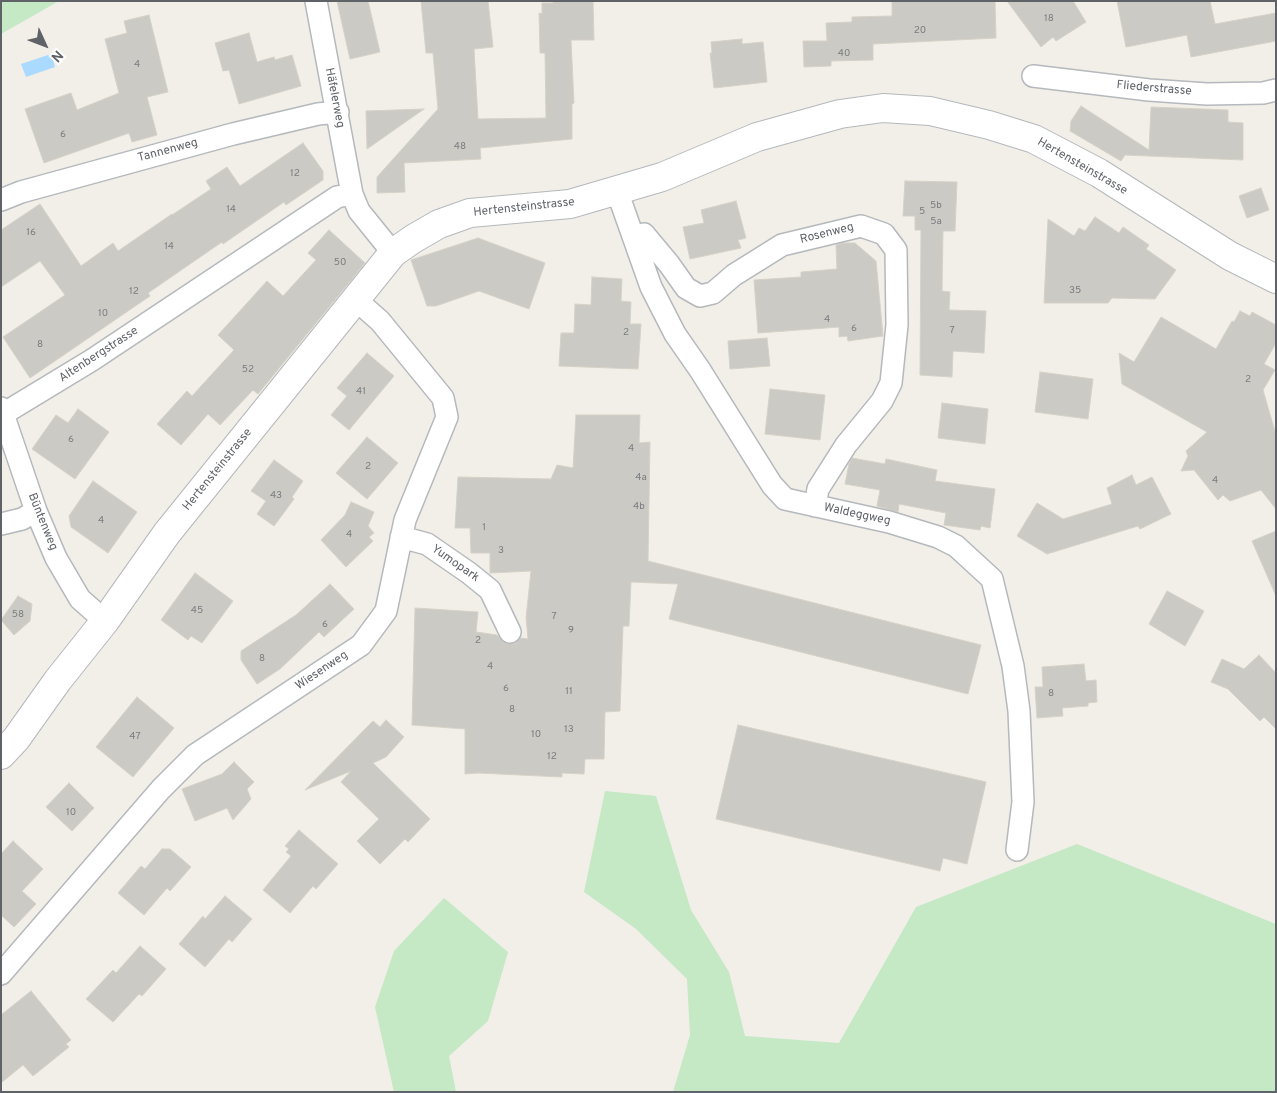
<!DOCTYPE html>
<meta charset="utf-8">
<style>
body{margin:0}
#map{position:relative;width:1277px;height:1093px;overflow:hidden;background:#f1efe8;font-family:Overpass,sans-serif}
canvas{display:block}
.frame{position:absolute;inset:0;border:2px solid #5f6368;pointer-events:none}
.north{position:absolute;left:20px;top:20px;width:50px;height:50px;-webkit-text-stroke:4px #fff;paint-order:stroke;rotate:133deg;font-size:14px;font-weight:700;line-height:20px;text-align:center;color:#5f6368}
.north::after{content:'';display:block;margin:auto;width:18px;height:22px;background:#5f6368;clip-path:polygon(50% 0,100% 100%,50% 72%,0 100%)}
</style>
<div id="map">
<canvas width="1277" height="1093"></canvas>
<div class="frame"></div>
<div class="north">N</div>
</div>
<script>
const ctx = document.querySelector('canvas').getContext('2d');
ctx.lineJoin = 'round';
function fillPath(path, color) { ctx.fillStyle = color; ctx.fill(path, 'evenodd'); }
const toPath = rows => new Path2D(rows.map(r => 'M' + r).join(''));
function strokePath(path, color, width, dash) { ctx.strokeStyle = color; ctx.lineWidth = width; ctx.lineCap = dash ? 'butt' : 'round'; ctx.setLineDash(dash || []); ctx.stroke(path); }
function drawText(font, color, halo, rows, align = 'center') {
  ctx.font = font + ' Overpass,sans-serif'; ctx.lineWidth = 4; ctx.setLineDash([]); ctx.textBaseline = 'middle'; ctx.strokeStyle = halo; ctx.fillStyle = color; for (const [text, x, y, turn = 0] of rows) {
    ctx.save(); ctx.translate(x, y); ctx.rotate((+turn || 0) * Math.PI / 180); ctx.textAlign = isNaN(turn) ? turn : align; if (halo) ctx.strokeText(text, 0, 0); ctx.fillText(text, 0, 0); ctx.restore();
  }
}
const green = toPath([
 [1,1,59,1,1,34],
 [605,791,656,796,691,910,729,972,745,1036,839,1043,916,907,1077,844,1276,924,1276,1092,673,1092,690,1035,687,979,636,929,584,892],
 [444,898,508,952,488,1021,449,1056,456,1092,394,1092,375,1007,394,951]
]);
const water = toPath([
 [51,54,55,67,26,77,21,64]
]);
const building = toPath([
 [337,1,368,1,380,52,350,59,337,1],
 [421,1,488,1,493,47,474,49,478,119,546,118,545,53,540,53,539,13,542,14,542,3,553,3,553,1,593,1,594,40,571,40,574,103,572,104,572,139,480,148,481,159,404,163,405,192,377,193,377,177,438,109,433,53,426,53,421,1],
 [892,1,995,1,996,38,873,44,873,60,831,61,831,66,804,67,803,41,827,41,826,23,852,22,852,17,892,16,892,1],
 [1007,1,1073,1,1086,22,1056,41,1053,37,1041,47,1007,1],
 [1117,1,1210,1,1215,24,1276,13,1276,41,1191,57,1187,35,1126,47,1117,1],
 [149,15,168,92,147,97,157,135,132,142,129,133,44,163,25,109,71,93,77,110,119,93,105,39,127,33,124,21,149,15],
 [249,33,257,62,274,57,275,60,292,55,301,86,239,104,229,70,223,71,215,43,249,33],
 [742,39,742,44,763,42,767,82,714,88,710,53,712,53,711,42,742,39],
 [1081,106,1149,150,1151,107,1228,110,1228,122,1243,123,1243,160,1125,155,1121,161,1070,131,1071,121,1081,106],
 [424,109,367,149,366,111,424,109],
 [303,143,323,171,323,180,286,205,284,202,223,244,222,242,148,293,150,296,30,378,3,337,65,295,40,261,1,287,1,230,40,204,81,266,113,243,118,251,172,214,172,215,211,189,206,181,227,167,240,186,303,143],
 [905,181,957,182,955,231,943,231,942,291,950,292,949,310,986,311,984,353,953,351,952,377,920,375,921,230,915,230,915,216,903,216,905,181],
 [1261,188,1269,210,1247,218,1239,196,1261,188],
 [736,201,746,238,738,240,741,248,690,259,683,227,704,223,701,210,736,201],
 [1095,217,1119,233,1123,227,1149,245,1146,249,1176,270,1155,299,1112,298,1108,303,1044,303,1048,219,1074,236,1079,228,1085,231,1095,217],
 [329,230,365,263,258,394,253,390,220,425,208,414,181,445,157,424,187,391,192,396,234,350,218,335,267,281,283,296,316,260,308,253,329,230],
 [478,238,545,263,529,309,479,291,436,306,427,306,411,260,478,238],
 [843,243,855,243,876,261,883,336,848,341,847,336,839,337,839,327,758,333,754,280,801,277,801,272,837,269,836,245,843,243],
 [592,277,622,279,621,301,631,302,630,324,641,324,638,369,559,366,561,333,574,333,575,304,591,305,592,277],
 [1240,311,1250,316,1252,312,1276,325,1276,343,1264,364,1275,370,1263,390,1276,435,1276,509,1261,490,1230,501,1223,495,1218,500,1194,470,1181,471,1188,456,1186,451,1207,432,1122,384,1119,353,1134,362,1161,317,1216,349,1232,321,1234,322,1240,311],
 [767,338,770,366,730,369,728,341,767,338],
 [367,353,394,376,349,430,331,415,347,396,337,388,367,353],
 [1040,372,1093,379,1088,419,1035,412,1040,372],
 [770,389,825,395,820,440,765,434,770,389],
 [942,403,988,409,985,444,938,438,942,403],
 [78,409,109,432,75,479,32,449,56,415,68,423,78,409],
 [576,415,640,415,639,443,650,442,648,561,981,645,968,694,669,619,678,584,631,582,629,626,623,626,620,711,605,712,604,759,585,759,584,774,562,773,562,777,478,773,465,774,465,729,412,725,415,608,478,612,476,632,497,635,503,642,509,644,516,643,521,638,528,639,526,618,531,571,490,573,490,553,471,553,470,528,455,528,458,477,551,479,557,465,573,468,576,415],
 [367,437,398,463,367,499,336,473,367,437],
 [852,458,885,464,886,459,937,470,935,481,995,489,990,528,981,526,980,530,944,525,946,513,899,504,898,512,877,506,880,490,845,484,849,464,852,458],
 [274,460,303,481,292,497,294,499,274,526,257,514,266,501,251,491,274,460],
 [1132,475,1136,485,1152,477,1171,514,1140,529,1138,526,1047,554,1017,536,1037,503,1063,519,1112,504,1107,488,1132,475],
 [93,481,137,512,108,553,71,527,69,516,93,481],
 [351,502,374,512,368,526,374,533,369,537,373,541,346,567,321,540,345,515,351,502],
 [1276,531,1276,596,1252,541,1276,531],
 [195,573,233,601,202,643,191,636,188,640,161,620,195,573],
 [330,584,354,609,324,637,319,632,280,669,257,684,241,660,241,651,296,615,330,584],
 [1167,591,1204,611,1185,646,1149,624,1167,591],
 [18,596,32,604,30,621,14,635,1,620,18,596],
 [1259,655,1276,673,1276,729,1264,717,1260,721,1228,689,1211,682,1222,659,1244,669,1259,655],
 [1084,664,1086,681,1096,680,1097,702,1088,703,1088,706,1062,708,1063,716,1037,718,1035,687,1043,687,1042,667,1084,664],
 [137,697,174,728,133,777,96,747,137,697],
 [386,720,404,737,386,757,373,763,430,819,408,842,405,839,380,864,357,841,379,819,341,782,351,771,305,790,373,721,380,727,386,720],
 [738,725,986,782,967,864,943,858,940,871,716,819,738,725],
 [234,762,254,782,247,789,251,799,233,820,227,808,195,821,182,789,222,774,234,762],
 [69,783,94,808,72,831,46,807,69,783],
 [299,830,338,864,316,889,313,886,290,913,263,890,291,856,286,852,289,849,285,846,299,830],
 [13,841,43,869,22,891,36,904,14,927,1,915,1,854,13,841],
 [162,849,170,849,191,867,170,891,167,888,144,915,118,893,141,866,145,869,162,849],
 [225,896,252,919,232,942,229,939,205,967,179,944,203,916,205,919,225,896],
 [140,946,166,969,142,996,139,994,113,1022,86,999,113,970,116,973,140,946],
 [31,991,71,1040,66,1044,69,1047,33,1076,23,1065,1,1083,1,1015,31,991]
]);
const minor = toPath([
 [316,1,352,194,359,211,393,253],
 [1033,76,1149,90,1207,94,1263,93,1276,90],
 [617,191,651,287,675,334,700,370,772,485,785,499,889,522,938,537,956,546,992,579,1013,666,1019,711,1023,802,1017,850],
 [1,200,21,192,233,134,318,114,338,112],
 [634,236,644,234,669,264,686,288,700,296,713,293,734,275,782,245,861,226,884,234,896,250,897,325,891,383,882,401,846,445,818,489,815,506],
 [1,408,36,511,56,558,80,599,105,621],
 [3,414,92,360,337,197,352,194],
 [1,524,22,519,36,511],
 [401,537,427,544,469,573,490,590,510,632],
 [1,974,161,789,195,755,361,645,386,611,405,520,447,417,443,398,380,321,355,299]
]);
const tertiary = toPath([
 [1,755,16,739,58,680,105,621,167,533,393,253,413,239,439,224,470,213,570,204,662,177,757,137,840,114,883,108,930,111,989,125,1034,139,1099,173,1230,256,1276,279]
]);
const numberNames = [
 ["18",1049,19],
 ["20",920,31],
 ["40",844,54],
 ["4",137,65],
 ["6",63,135],
 ["48",460,147],
 ["12",295,174],
 ["5b",936,206],
 ["14",231,210],
 ["5",922,212],
 ["5a",936,222],
 ["16",31,233],
 ["14",169,247],
 ["50",340,263],
 ["35",1075,291],
 ["12",134,292],
 ["10",103,314],
 ["4",827,320],
 ["6",854,329],
 ["7",952,331],
 ["2",626,333],
 ["8",40,345],
 ["52",248,370],
 ["2",1248,380],
 ["41",361,392],
 ["6",71,440],
 ["4",631,449],
 ["2",368,467],
 ["4a",641,478],
 ["4",1215,481],
 ["43",276,496],
 ["4b",639,507],
 ["4",101,521],
 ["1",484,528],
 ["4",349,535],
 ["3",501,551],
 ["45",197,611],
 ["58",18,615],
 ["7",554,617],
 ["6",325,625],
 ["9",571,631],
 ["2",478,641],
 ["8",262,659],
 ["4",490,667],
 ["6",506,689],
 ["11",569,692],
 ["8",1051,694],
 ["8",512,710],
 ["13",569,730],
 ["10",536,735],
 ["47",135,737],
 ["12",552,757],
 ["10",71,813]
];
const streetNames = [
 ["Fliederstrasse",1154,89,5],
 ["Häfelerweg",334,98,79],
 ["Tannenweg",168,151,-15],
 ["Hertensteinstrasse",1082,167,30],
 ["Hertensteinstrasse",524,208,-6],
 ["Rosenweg",827,234,-14],
 ["Altenbergstrasse",99,355,-33],
 ["Hertensteinstrasse",218,470,-51],
 ["Waldeggweg",857,515,12],
 ["Büntenweg",42,522,68],
 ["Yumopark",455,564,35],
 ["Wiesenweg",322,671,-34]
];
fillPath(green, '#c5e8c5');
fillPath(water, '#aadaff');
fillPath(building, '#cccac5');
strokePath(building, '#d6d1c6', 1);
strokePath(minor, '#b5b8bc', 24);
strokePath(tertiary, '#b5b8bc', 30);
strokePath(minor, '#fff', 21);
strokePath(tertiary, '#fff', 28);
drawText('10px', '#7a7d7f', null, numberNames);
drawText('12px', '#5f6368', '#fff', streetNames);
</script>
